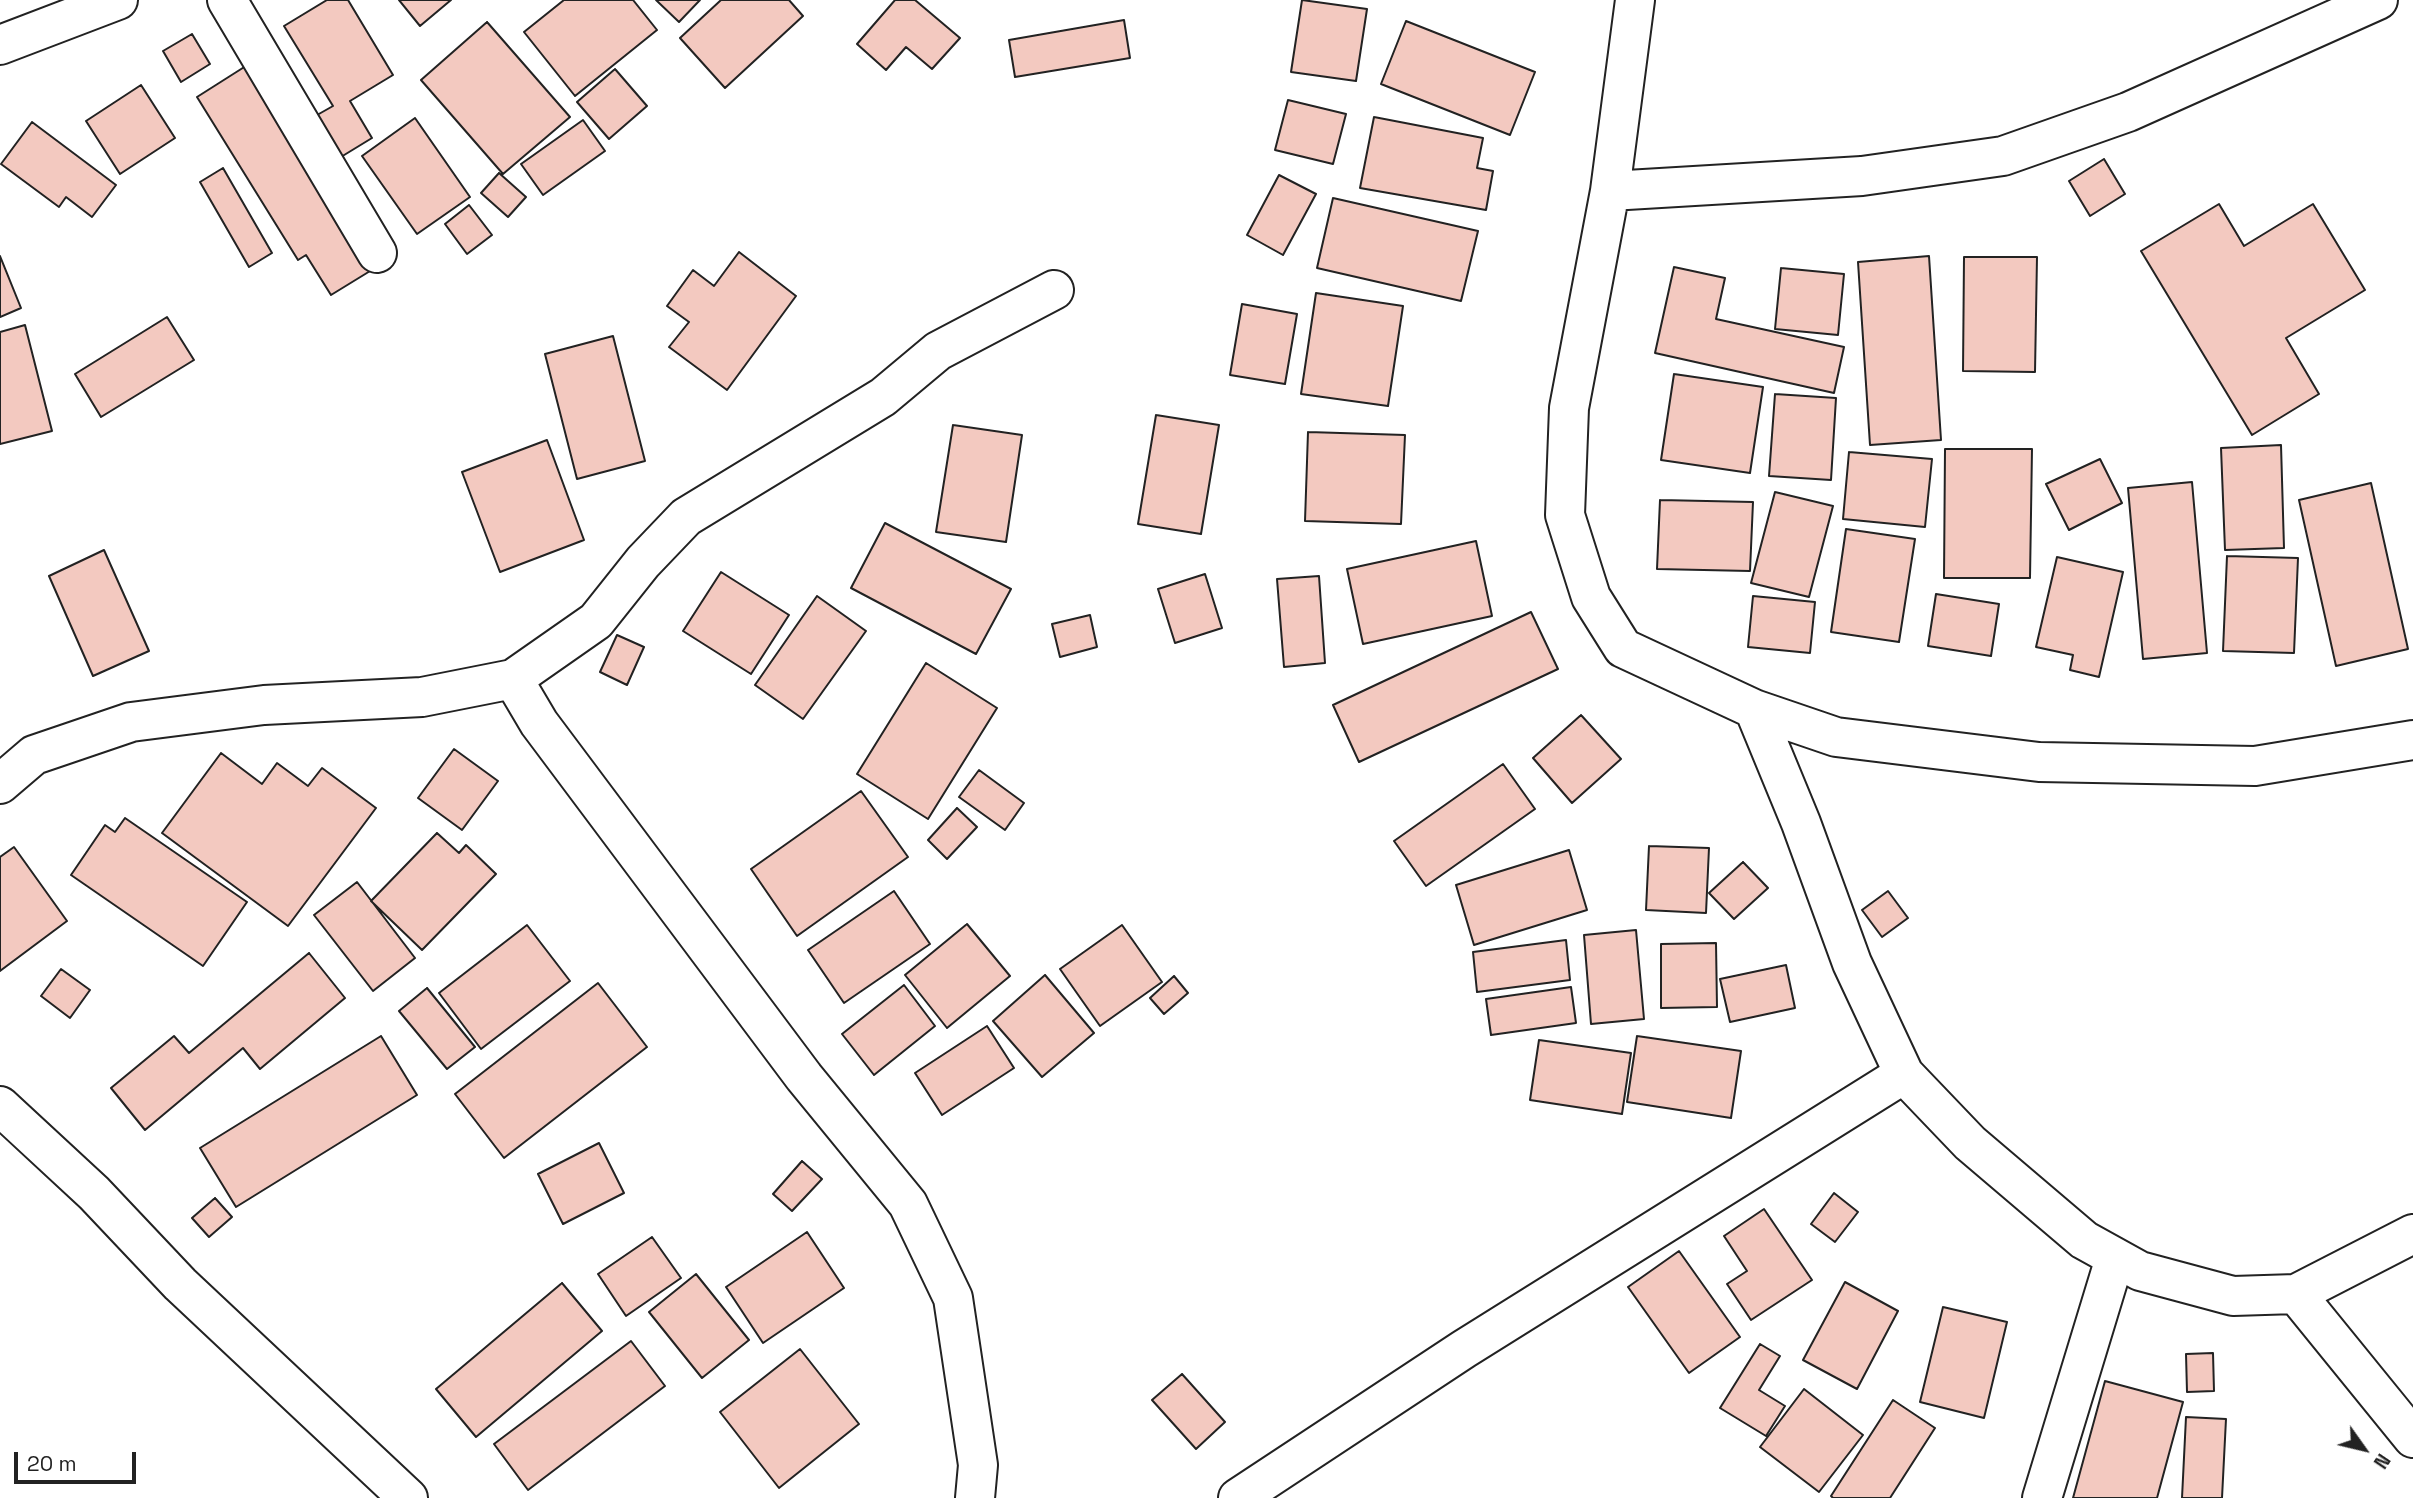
<!DOCTYPE html>
<style>
body{margin:0}
#map{position:relative;width:2413px;height:1498px;overflow:hidden;background:#fff;font-family:"Space Grotesk",sans-serif}
canvas{display:block}
.north{position:absolute;left:2329px;top:1414px;width:70px;height:70px;-webkit-text-stroke:5px #fff;paint-order:stroke;rotate:124deg;font-size:19px;font-weight:700;line-height:28px;text-align:center;color:#222}
.north::after{content:'';display:block;margin:auto;width:24px;height:32px;background:#222;clip-path:polygon(50% 0,100% 100%,50% 72%,0 100%)}
.scale{position:absolute;left:14px;top:1452px;width:122px;height:32px;box-sizing:border-box;border:4px solid #222;border-top:0;padding-left:9px;font-size:21px;line-height:24px;white-space:nowrap;color:#222;-webkit-text-stroke:5px #fff;paint-order:stroke}
</style>
<div id="map">
<canvas width="2413" height="1498"></canvas>
<div class="north">N</div>
<div class="scale">20 m</div>
</div>
<script>
const ctx = document.querySelector('canvas').getContext('2d');
ctx.lineJoin = 'round';
function fillPath(path, color) { ctx.fillStyle = color; ctx.fill(path, 'evenodd'); }
const toPath = rows => new Path2D(rows.map(r => 'M' + r).join(''));
function strokePath(path, color, width, dash) { ctx.strokeStyle = color; ctx.lineWidth = width; ctx.lineCap = dash ? 'butt' : 'round'; ctx.setLineDash(dash || []); ctx.stroke(path); }
const building = toPath([
 [327,0,348,0,393,75,350,101,372,138,336,160,310,119,333,106,284,26,327,0],
 [399,0,451,0,420,26,399,0],
 [564,0,633,0,657,30,575,96,524,32,564,0],
 [656,0,700,0,679,22,656,0],
 [721,0,789,0,803,16,725,88,680,38,721,0],
 [895,0,915,0,960,38,932,69,906,47,886,70,857,44,895,0],
 [1302,0,1367,9,1356,81,1291,72,1302,0],
 [1124,20,1130,58,1015,77,1009,40,1124,20],
 [1406,21,1535,72,1510,135,1381,84,1406,21],
 [487,22,570,117,503,174,421,80,487,22],
 [192,34,210,64,181,82,163,51,192,34],
 [249,64,375,268,331,295,306,255,298,260,197,97,249,64],
 [615,69,647,106,609,139,577,102,615,69],
 [141,85,175,138,120,174,86,121,141,85],
 [1288,100,1346,114,1333,164,1275,150,1288,100],
 [1374,117,1483,138,1477,168,1493,171,1486,210,1360,188,1374,117],
 [415,118,470,197,417,234,362,156,415,118],
 [583,120,605,151,543,195,521,164,583,120],
 [32,122,116,185,92,217,66,197,59,207,1,164,32,122],
 [2104,159,2125,194,2090,216,2069,181,2104,159],
 [223,168,272,253,249,267,200,182,223,168],
 [499,173,526,197,508,217,481,193,499,173],
 [1279,175,1316,194,1283,255,1247,235,1279,175],
 [1333,198,1478,231,1461,301,1317,268,1333,198],
 [2219,204,2244,246,2313,204,2365,290,2286,338,2319,394,2252,435,2141,251,2219,204],
 [469,205,492,235,467,254,445,224,469,205],
 [739,252,796,296,727,390,669,347,689,322,667,306,693,270,714,286,739,252],
 [0,256,21,308,0,317,0,256],
 [1929,256,1941,440,1870,445,1858,262,1929,256],
 [1964,257,2037,257,2035,372,1963,371,1964,257],
 [1674,267,1725,278,1716,319,1844,347,1834,393,1655,353,1674,267],
 [1781,268,1844,274,1838,335,1775,329,1781,268],
 [1316,293,1403,306,1388,406,1301,394,1316,293],
 [1242,304,1297,314,1285,384,1230,375,1242,304],
 [167,317,194,360,101,417,75,374,167,317],
 [25,325,52,431,0,444,0,332,25,325],
 [613,336,645,461,577,479,545,354,613,336],
 [1674,374,1763,387,1750,473,1661,460,1674,374],
 [1775,394,1836,398,1831,480,1769,476,1775,394],
 [1156,415,1219,425,1201,534,1138,524,1156,415],
 [953,425,1022,435,1006,542,936,532,953,425],
 [1308,432,1405,435,1401,524,1305,521,1308,432],
 [547,440,584,540,500,572,462,472,547,440],
 [2281,445,2284,548,2225,550,2221,448,2281,445],
 [1945,449,2032,449,2030,578,1944,578,1945,449],
 [1849,452,1932,459,1925,527,1843,519,1849,452],
 [2100,459,2122,503,2069,530,2046,484,2100,459],
 [2192,482,2207,653,2143,659,2128,488,2192,482],
 [2371,483,2408,649,2336,666,2299,500,2371,483],
 [1775,492,1833,506,1809,597,1751,583,1775,492],
 [1660,500,1753,502,1750,571,1657,569,1660,500],
 [885,523,1011,589,976,654,851,588,885,523],
 [1846,529,1915,539,1899,642,1831,632,1846,529],
 [1476,541,1492,616,1363,644,1347,569,1476,541],
 [104,550,149,651,93,676,49,576,104,550],
 [2227,556,2298,558,2294,653,2223,651,2227,556],
 [2057,557,2123,572,2099,677,2070,670,2073,655,2036,647,2057,557],
 [721,572,789,615,751,674,683,631,721,572],
 [1205,574,1222,628,1175,643,1158,589,1205,574],
 [1319,576,1325,663,1284,667,1277,579,1319,576],
 [1936,594,1999,604,1991,656,1928,646,1936,594],
 [817,596,866,631,803,719,755,685,817,596],
 [1753,596,1815,602,1810,653,1748,647,1753,596],
 [1531,612,1558,669,1359,762,1333,705,1531,612],
 [1090,615,1097,647,1060,657,1052,624,1090,615],
 [617,635,644,647,627,685,600,672,617,635],
 [926,663,997,708,928,819,857,774,926,663],
 [1581,715,1621,759,1572,803,1533,758,1581,715],
 [454,749,498,781,462,830,418,798,454,749],
 [221,753,262,784,277,763,308,786,322,768,376,808,288,926,162,833,221,753],
 [1503,764,1535,809,1426,886,1394,841,1503,764],
 [979,770,1024,803,1005,830,959,797,979,770],
 [861,791,908,857,797,936,751,869,861,791],
 [957,808,977,827,947,859,928,840,957,808],
 [125,818,247,902,203,966,71,875,105,825,115,832,125,818],
 [437,833,459,853,466,845,496,874,422,950,371,901,437,833],
 [1649,846,1709,848,1706,913,1646,910,1649,846],
 [14,847,67,921,0,971,0,857,14,847],
 [1569,850,1587,910,1474,945,1456,885,1569,850],
 [1743,862,1768,888,1734,919,1709,893,1743,862],
 [357,882,415,958,373,991,314,915,357,882],
 [894,891,930,944,844,1003,808,950,894,891],
 [1888,891,1908,918,1882,937,1862,910,1888,891],
 [967,924,1010,976,947,1028,905,975,967,924],
 [527,925,570,981,481,1049,439,993,527,925],
 [1122,925,1162,982,1100,1026,1060,969,1122,925],
 [1636,930,1644,1019,1591,1024,1584,935,1636,930],
 [1566,940,1570,980,1477,992,1473,952,1566,940],
 [1716,943,1717,1007,1661,1008,1661,944,1716,943],
 [309,953,345,998,260,1069,243,1048,145,1130,111,1088,174,1036,189,1053,309,953],
 [1786,965,1795,1008,1730,1022,1720,979,1786,965],
 [61,969,90,990,70,1018,41,996,61,969],
 [1045,975,1094,1033,1042,1077,993,1021,1045,975],
 [1174,976,1188,993,1164,1014,1150,998,1174,976],
 [598,983,647,1047,504,1158,455,1094,598,983],
 [904,985,935,1026,874,1075,842,1034,904,985],
 [1571,987,1576,1023,1491,1035,1486,999,1571,987],
 [427,988,475,1047,447,1069,399,1011,427,988],
 [987,1026,1014,1068,942,1115,915,1073,987,1026],
 [381,1036,417,1095,236,1207,200,1148,381,1036],
 [1637,1036,1741,1051,1731,1118,1627,1102,1637,1036],
 [1539,1040,1631,1053,1622,1114,1530,1100,1539,1040],
 [599,1143,624,1193,563,1224,538,1174,599,1143],
 [802,1161,822,1179,792,1211,773,1194,802,1161],
 [1834,1193,1858,1212,1835,1242,1811,1224,1834,1193],
 [215,1198,232,1217,209,1237,192,1218,215,1198],
 [1764,1209,1812,1280,1751,1320,1727,1284,1747,1271,1724,1236,1764,1209],
 [807,1232,844,1288,763,1343,726,1287,807,1232],
 [652,1237,681,1278,626,1316,598,1274,652,1237],
 [1679,1251,1740,1337,1689,1373,1628,1287,1679,1251],
 [696,1274,749,1340,702,1378,649,1312,696,1274],
 [1845,1282,1898,1311,1857,1389,1803,1360,1845,1282],
 [562,1283,602,1331,476,1437,436,1389,562,1283],
 [1943,1307,2007,1322,1984,1418,1920,1402,1943,1307],
 [631,1341,665,1386,528,1490,494,1444,631,1341],
 [1760,1344,1780,1356,1759,1390,1785,1406,1766,1436,1720,1408,1760,1344],
 [800,1349,859,1424,779,1488,720,1412,800,1349],
 [2213,1353,2214,1391,2187,1392,2186,1354,2213,1353],
 [1182,1374,1225,1422,1196,1449,1152,1400,1182,1374],
 [2105,1381,2183,1402,2157,1498,2073,1498,2105,1381],
 [1804,1389,1863,1435,1819,1492,1760,1447,1804,1389],
 [1893,1400,1935,1428,1890,1498,1833,1498,1831,1496,1893,1400],
 [2186,1417,2226,1419,2222,1498,2182,1498,2186,1417]
]);
const minor = toPath([
 [227,0,377,253],
 [1635,0,1610,191,1569,408,1565,515,1591,597,1623,648,1754,709,1836,737,2039,762,2255,766,2413,740],
 [0,45,118,0],
 [1610,191,1862,176,2003,156,2128,112,2378,0],
 [513,679,539,723,804,1077,908,1204,953,1298,978,1465,975,1498],
 [1754,709,1801,823,1852,963,1904,1074,1970,1143,2084,1240,2140,1271,2233,1296,2296,1294,2413,1234],
 [0,784,34,755,131,722,264,705,422,697,513,679,596,621,643,562,686,517,883,397,938,351,1054,290],
 [0,1106,94,1193,180,1284,408,1498],
 [2296,1294,2413,1438],
 [1238,1498,1464,1349,1904,1074],
 [2042,1498,2115,1258]
]);
fillPath(building, '#f3c9c0');
strokePath(building, '#222', 2);
strokePath(minor, '#222', 42);
strokePath(minor, '#fff', 38);
</script>
